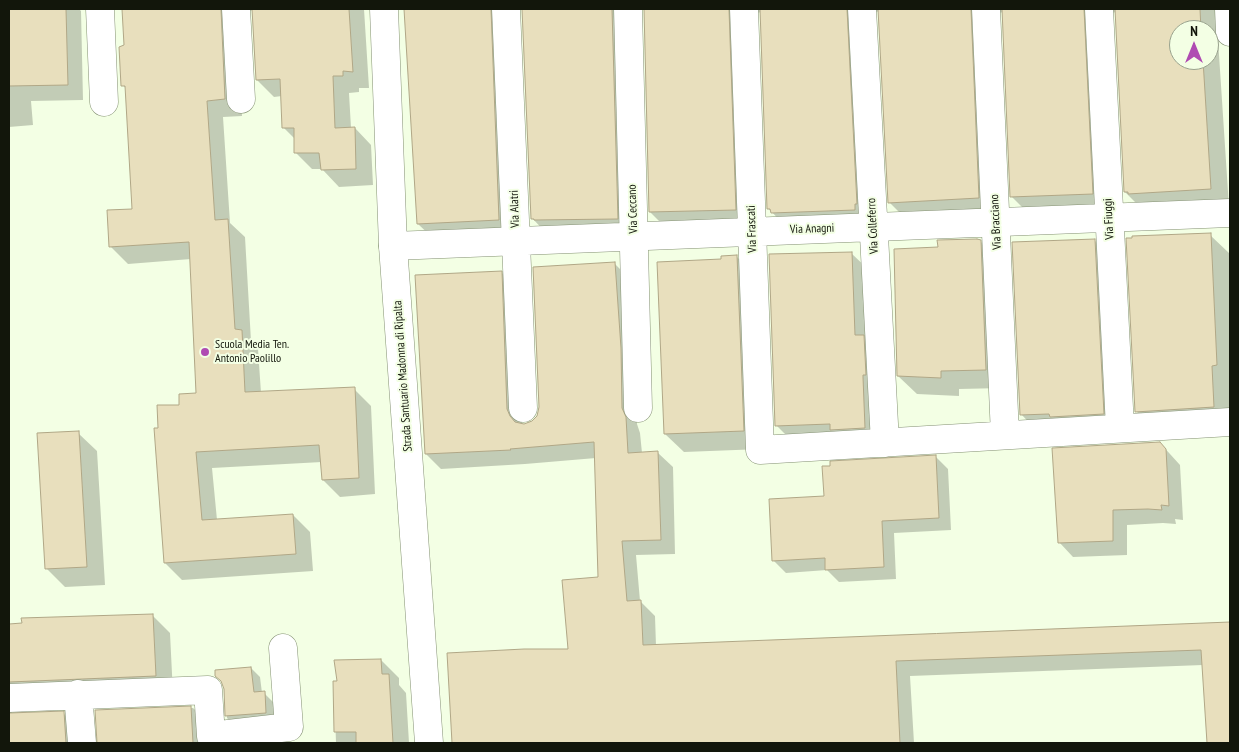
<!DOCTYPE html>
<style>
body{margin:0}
#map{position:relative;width:1239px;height:752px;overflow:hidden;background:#f3ffe4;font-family:"PT Sans Narrow",sans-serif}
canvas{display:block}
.frame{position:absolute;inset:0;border:10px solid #12160b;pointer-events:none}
.north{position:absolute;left:1169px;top:20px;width:50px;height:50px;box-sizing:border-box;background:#f3ffe4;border:1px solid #99a28d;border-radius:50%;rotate:0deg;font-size:14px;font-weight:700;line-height:20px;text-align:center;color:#12160b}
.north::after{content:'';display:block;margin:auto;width:18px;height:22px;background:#af4bb2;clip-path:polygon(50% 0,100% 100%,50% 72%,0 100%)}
</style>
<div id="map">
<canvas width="1239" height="752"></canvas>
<div class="frame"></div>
<div class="north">N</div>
</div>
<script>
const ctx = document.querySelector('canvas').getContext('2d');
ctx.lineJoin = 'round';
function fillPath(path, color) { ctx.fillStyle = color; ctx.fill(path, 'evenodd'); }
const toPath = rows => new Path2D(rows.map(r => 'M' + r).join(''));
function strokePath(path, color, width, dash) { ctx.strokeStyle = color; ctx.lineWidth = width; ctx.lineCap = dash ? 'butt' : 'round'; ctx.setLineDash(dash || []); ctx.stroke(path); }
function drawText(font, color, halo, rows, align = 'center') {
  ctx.font = font + ' "PT Sans Narrow",sans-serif'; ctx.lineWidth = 4; ctx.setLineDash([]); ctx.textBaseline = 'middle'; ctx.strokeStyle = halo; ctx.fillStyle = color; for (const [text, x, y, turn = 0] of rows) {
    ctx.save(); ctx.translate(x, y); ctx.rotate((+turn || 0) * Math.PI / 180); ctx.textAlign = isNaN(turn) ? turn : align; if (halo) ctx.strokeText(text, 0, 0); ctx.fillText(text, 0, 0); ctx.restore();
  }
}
const shadow = toPath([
 [9,9,79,9,81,11,83,100,31,101,33,125,9,127],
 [123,9,364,9,369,88,359,88,359,92,349,93,351,128,355,128,371,145,373,185,339,187,322,169,312,169,295,152,295,139,283,127,282,96,274,97,257,80,253,10,244,13,237,27,242,116,223,117,230,223,245,237,251,341,258,349,261,393,354,389,371,406,375,494,340,497,323,480,322,462,212,468,217,520,293,515,310,532,313,571,182,580,165,563,159,429,181,406,198,394,191,259,128,264,111,247,133,210,126,89,123,85,125,46],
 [405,9,495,9,517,238,437,242,418,224],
 [523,9,622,9,635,237,550,237,532,218],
 [645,9,1216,9,1229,207,1143,210,1125,192,1116,12,1108,14,1110,211,1030,215,1011,196,1003,12,996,14,997,216,907,220,889,202,879,11,872,14,874,222,790,231,768,208,761,12,754,14,753,227,668,230,650,212],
 [1179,30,1209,30,1209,60,1179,60],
 [1210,235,1229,253,1230,288,1230,425,1155,430,1136,411],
 [1094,240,1113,259,1122,432,1039,433,1021,414],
 [980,241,999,260,1004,388,959,389,959,396,917,394,898,376],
 [851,253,870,271,882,446,795,444,776,425],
 [737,257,755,275,762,449,684,452,665,434,723,260],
 [614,263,629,278,635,364,637,424,640,433,642,453,658,453,673,467,675,554,636,555,640,601,655,616,656,646,1230,623,1230,743,1208,743,1203,665,910,676,914,743,453,743,448,654,569,650,600,578,596,458,525,464,441,469,426,454,501,272,516,287,522,424,524,425,532,422,538,416],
 [78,433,97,451,105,585,65,587,46,568],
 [1160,443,1180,465,1183,520,1175,519,1176,524,1163,523,1127,525,1127,555,1073,557,1059,542],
 [935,456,948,469,951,530,894,533,896,579,839,582,827,570,786,573,773,560],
 [152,615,170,633,173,694,13,708,11,715,63,713,81,731,82,743,9,743,9,625],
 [381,660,399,678,399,685,406,693,409,743,336,743,334,683],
 [251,668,260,677,262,693,264,693,273,702,275,723,236,727,227,718,225,688],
 [193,708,211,725,212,743,99,743,96,711]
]);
const building = toPath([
 [9,9,66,9,68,85,9,86,9,9],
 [122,9,221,9,225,99,207,101,215,220,228,219,235,329,242,330,245,392,355,387,359,478,322,480,319,445,196,452,202,520,293,514,296,554,164,563,154,428,158,428,157,405,179,405,179,394,196,393,189,242,109,247,107,210,132,209,125,86,121,86,119,47,124,45,122,9],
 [252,9,349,9,353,72,343,71,343,76,333,76,335,128,355,127,356,169,321,170,319,153,294,153,294,128,282,128,280,79,256,80,252,9],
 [404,9,491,9,499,220,417,224,404,9],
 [522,9,612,9,618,219,534,220,534,219,531,219,522,9],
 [644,9,729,9,736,210,649,212,644,9],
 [760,9,847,9,857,204,855,204,855,210,771,213,770,209,767,209,760,9],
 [878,9,971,9,979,198,888,203,878,9],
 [1002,9,1084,9,1093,194,1010,197,1002,9],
 [1115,9,1200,9,1201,30,1179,30,1179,60,1203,60,1211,189,1128,194,1128,192,1124,192,1115,9],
 [1211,233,1217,365,1212,366,1214,407,1135,412,1126,238,1132,238,1132,236,1211,233],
 [977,239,981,240,986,370,941,371,941,378,897,376,894,249,938,247,937,240,977,239],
 [1095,239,1104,414,1050,417,1049,414,1020,415,1012,242,1095,239],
 [852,252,855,335,864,335,866,375,863,375,863,377,865,428,830,430,830,424,775,426,769,254,852,252],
 [737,255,744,431,664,434,657,262,721,259,721,256,737,255],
 [615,262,621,348,622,408,626,417,628,453,658,451,661,540,622,541,627,601,641,600,643,645,1230,622,1230,743,1207,743,1201,650,896,661,900,743,452,743,447,653,524,649,568,649,562,580,598,577,594,442,510,449,511,450,425,454,415,275,502,271,507,409,510,416,515,422,524,424,532,421,537,416,539,407,533,267,615,262],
 [79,431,87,567,45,569,37,433,79,431],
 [1160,442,1166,449,1169,506,1161,505,1162,510,1148,509,1113,510,1113,541,1058,543,1052,448,1160,442],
 [936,455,939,518,882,521,884,567,825,570,825,558,772,561,769,499,824,496,822,466,830,466,830,461,936,455],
 [153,614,156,676,9,682,9,624,22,623,21,618,153,614],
 [381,659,382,674,389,674,393,743,356,743,356,732,334,732,333,681,337,681,334,660,381,659],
 [251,667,254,692,265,691,266,713,225,716,224,689,221,681,215,676,215,670,251,667],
 [191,706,193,743,97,743,95,710,191,706],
 [64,711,66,743,9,743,9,713,64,711]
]);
const street = toPath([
 [100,9,104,102],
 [236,9,241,99],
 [506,9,523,408],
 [628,9,638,408],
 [744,9,760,450,1230,422],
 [862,9,885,443],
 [986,9,1005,435],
 [1099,9,1120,428],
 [393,246,1230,213],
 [78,694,82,743],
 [9,698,208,690,211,736,289,727,283,648]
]);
const secondary = toPath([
 [384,9,393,246,429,743],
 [1229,9,1230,32]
]);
const markers = [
 [205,352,5,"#af4bb2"]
];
const streetNames = [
 ["Via Alatri",515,209,-92],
 ["Via Ceccano",633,209,-92],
 ["Via Fiuggi",1109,219,-93],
 ["Via Bracciano",996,222,-93],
 ["Via Colleferro",873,226,-93],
 ["Via Frascati",752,229,-92],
 ["Via Anagni",812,229,-2],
 ["Strada Santuario Madonna di Ripalta",403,376,-94]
];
const poiNames = [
 ["Scuola Media Ten.",215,345],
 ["Antonio Paolillo",215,359]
];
fillPath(shadow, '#0003');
fillPath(building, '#e8dfbd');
strokePath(building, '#b0a786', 1);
strokePath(street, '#849173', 29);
strokePath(secondary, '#849173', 29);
strokePath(street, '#fff', 28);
strokePath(secondary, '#fff', 28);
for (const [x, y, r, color] of markers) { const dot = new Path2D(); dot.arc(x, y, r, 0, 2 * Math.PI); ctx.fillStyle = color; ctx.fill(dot); strokePath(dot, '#f3ffe4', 2); }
drawText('12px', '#12160b', '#f3ffe4', streetNames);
drawText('12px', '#12160b', '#f3ffe4', poiNames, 'left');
</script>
